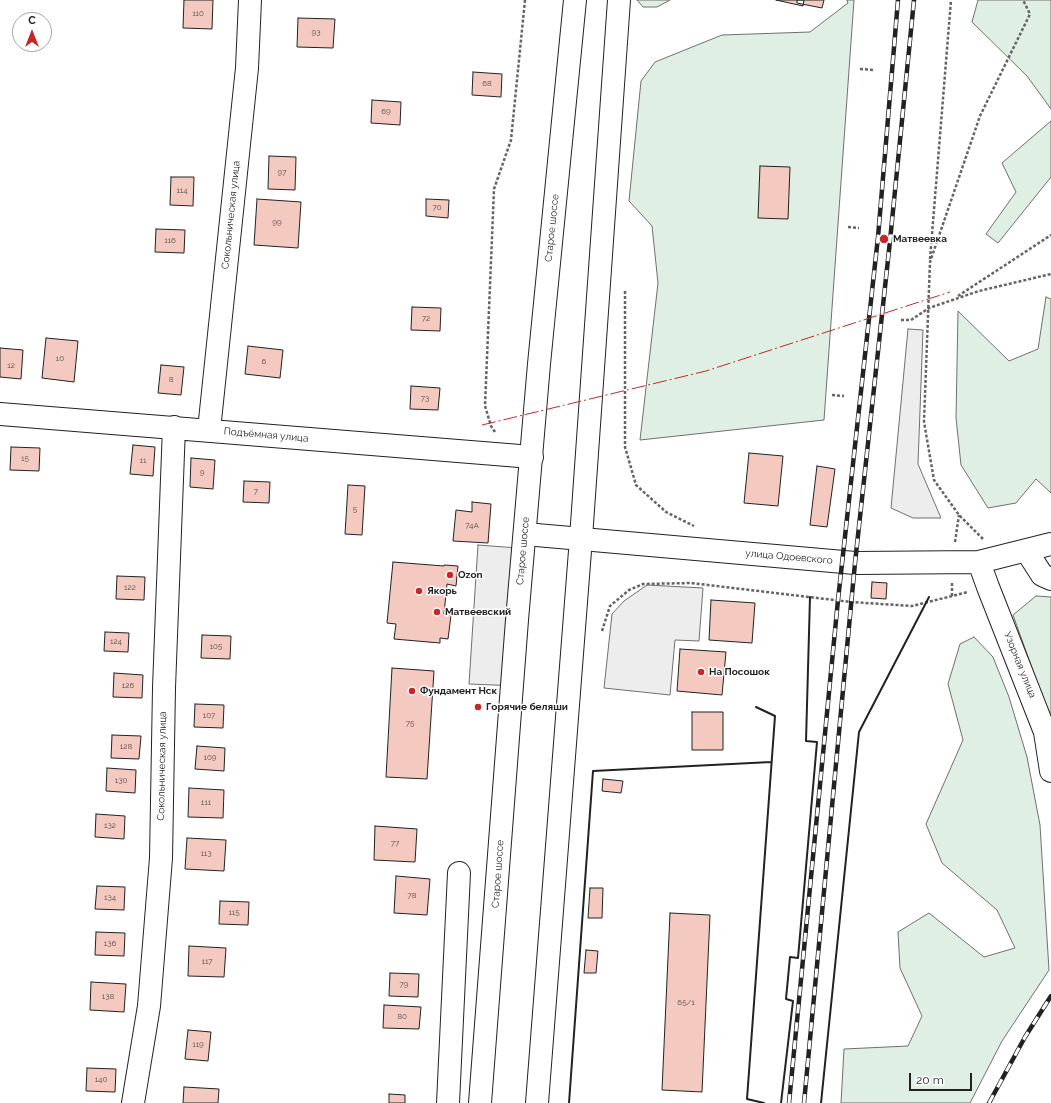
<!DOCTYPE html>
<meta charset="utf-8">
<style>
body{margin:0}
#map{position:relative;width:1051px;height:1103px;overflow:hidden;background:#fff;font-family:Raleway,sans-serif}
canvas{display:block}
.north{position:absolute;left:12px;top:12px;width:40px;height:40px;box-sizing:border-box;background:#fff;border:1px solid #a7a7a7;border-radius:50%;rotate:0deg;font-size:11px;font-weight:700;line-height:16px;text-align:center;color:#222}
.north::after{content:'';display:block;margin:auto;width:14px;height:18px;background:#c62828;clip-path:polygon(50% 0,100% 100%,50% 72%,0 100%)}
.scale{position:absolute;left:909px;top:1073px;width:63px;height:18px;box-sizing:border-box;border:2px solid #222;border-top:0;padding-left:5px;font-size:12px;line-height:14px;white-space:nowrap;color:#222;-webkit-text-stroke:3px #fff;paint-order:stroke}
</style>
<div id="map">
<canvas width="1051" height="1103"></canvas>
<div class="north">С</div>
<div class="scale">20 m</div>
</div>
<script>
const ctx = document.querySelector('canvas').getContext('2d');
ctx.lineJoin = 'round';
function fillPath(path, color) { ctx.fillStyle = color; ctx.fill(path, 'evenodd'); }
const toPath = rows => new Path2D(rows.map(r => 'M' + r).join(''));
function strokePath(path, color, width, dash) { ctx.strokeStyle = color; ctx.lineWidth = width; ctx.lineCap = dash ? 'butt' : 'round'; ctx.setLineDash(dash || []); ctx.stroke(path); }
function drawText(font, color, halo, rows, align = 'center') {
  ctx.font = font + ' Raleway,sans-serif'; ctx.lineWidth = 3; ctx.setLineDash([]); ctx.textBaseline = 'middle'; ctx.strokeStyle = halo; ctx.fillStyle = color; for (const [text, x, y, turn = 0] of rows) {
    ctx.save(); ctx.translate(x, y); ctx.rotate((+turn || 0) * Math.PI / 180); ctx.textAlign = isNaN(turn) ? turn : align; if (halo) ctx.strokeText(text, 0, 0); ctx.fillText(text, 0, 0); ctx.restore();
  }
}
const green = toPath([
 [637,0,670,0,657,7,643,7,637,0],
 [847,0,854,0,824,420,640,440,658,283,652,226,629,201,641,81,655,62,722,35,810,32,848,3,847,0],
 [978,0,1051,0,1051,109,1027,76,972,22,978,0],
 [1051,121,1051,177,998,243,986,234,1016,192,1002,163,1051,121],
 [1046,297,1051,299,1051,493,1036,479,1016,503,988,508,961,465,956,418,958,311,1009,361,1038,349,1046,297],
 [1036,596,1051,597,1051,721,1013,615,1036,596],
 [974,637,993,657,1009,697,1027,757,1040,825,1049,970,1002,1041,970,1103,841,1103,844,1049,908,1046,922,1016,900,968,898,932,929,913,984,957,1015,948,997,910,942,863,926,824,963,740,948,684,960,644,974,637]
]);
const parking = toPath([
 [908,329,923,330,918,464,941,518,913,518,891,508,908,329],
 [478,545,531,549,519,686,469,684,478,545],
 [647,585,703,588,699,641,675,640,670,695,604,688,612,614,624,601,647,585]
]);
const building = toPath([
 [184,0,213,0,212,29,183,28,184,0],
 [776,0,804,0,803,6,776,0],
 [797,0,824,0,822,8,797,3,797,0],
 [298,18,335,19,333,48,297,47,298,18],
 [473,72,502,74,501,97,472,95,473,72],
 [372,100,401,102,400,125,371,123,372,100],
 [269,156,296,157,295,190,268,189,269,156],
 [760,166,790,167,788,219,758,218,760,166],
 [171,177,194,177,193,206,170,205,171,177],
 [257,199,301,202,298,248,254,245,257,199],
 [426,199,449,200,448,218,426,216,426,199],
 [156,229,185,230,184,253,155,252,156,229],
 [412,307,441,308,440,331,411,330,412,307],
 [46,338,78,341,74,382,42,378,46,338],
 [248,346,283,350,280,378,245,374,248,346],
 [0,348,23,350,21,379,0,377,0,348],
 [161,365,184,367,181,395,158,393,161,365],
 [411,386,440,388,438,410,410,409,411,386],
 [133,445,155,447,153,476,130,474,133,445],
 [11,447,40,448,39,471,10,470,11,447],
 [749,453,783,456,778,506,744,503,749,453],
 [191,458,215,460,213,489,190,487,191,458],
 [817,466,835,469,827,527,810,525,817,466],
 [244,481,270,482,269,503,243,502,244,481],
 [348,485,365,486,362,535,345,534,348,485],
 [472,502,491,504,488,543,453,541,456,510,472,512,472,502],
 [393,562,444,566,444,565,458,566,456,586,447,584,444,614,451,615,448,639,440,638,440,643,394,639,396,624,387,623,393,562],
 [117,576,145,577,144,600,116,599,117,576],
 [872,582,887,583,886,599,871,598,872,582],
 [711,600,755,603,752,643,709,640,711,600],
 [105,632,129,633,128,652,104,651,105,632],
 [202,635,231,636,230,659,201,658,202,635],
 [680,649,726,652,722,695,677,691,680,649],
 [392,668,434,671,427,779,386,777,392,668],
 [114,673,143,675,142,698,113,697,114,673],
 [195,704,224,705,223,728,194,727,195,704],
 [692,712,723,712,723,750,692,750,692,712],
 [112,735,141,736,139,759,111,758,112,735],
 [197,746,225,748,224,771,195,769,197,746],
 [107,768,136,770,135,793,106,791,107,768],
 [603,779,623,781,621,793,602,791,603,779],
 [189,788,224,790,223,818,188,817,189,788],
 [96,814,125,816,124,839,95,837,96,814],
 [375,826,417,829,415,862,374,860,375,826],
 [187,838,226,840,224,871,185,869,187,838],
 [396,876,430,879,427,915,394,913,396,876],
 [97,886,125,887,124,910,95,909,97,886],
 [590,888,603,888,602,918,588,918,590,888],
 [220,901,249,902,248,925,219,924,220,901],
 [670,913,710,915,702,1092,662,1090,670,913],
 [96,932,125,933,124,956,95,955,96,932],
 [189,946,226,948,224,977,188,976,189,946],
 [586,950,598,951,596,973,584,973,586,950],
 [390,973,419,974,418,997,389,996,390,973],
 [91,982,126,984,124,1012,90,1010,91,982],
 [384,1005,421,1007,419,1029,383,1028,384,1005],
 [188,1030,211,1032,208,1061,185,1059,188,1030],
 [87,1068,116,1069,115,1092,86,1091,87,1068],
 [184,1087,219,1089,218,1103,183,1103,184,1087],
 [389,1094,405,1095,405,1103,389,1103,389,1094]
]);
const path = toPath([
 [860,69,874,70],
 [848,227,859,228],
 [930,259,951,0],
 [625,291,625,447,636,485,666,512,694,526],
 [958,296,1051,235],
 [901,320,911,320,929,308,979,291,1051,274],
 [832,395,844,396],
 [495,432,491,426,485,406,494,189,511,140,525,0],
 [983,539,959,515,934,480,924,422,930,262,980,116,1030,14,1023,0],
 [955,542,959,515],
 [952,583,952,596],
 [602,631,610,606,629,590,643,584,691,583,851,602,912,606,968,592]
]);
const minor = toPath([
 [0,414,532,457],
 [209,430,247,68,250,0],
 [525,534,855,563,979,562,1051,544],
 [1026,550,1042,575,1051,579],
 [979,562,988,587,1045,732,1051,771],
 [133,1103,149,1006,161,858,164,688,174,427],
 [448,1103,459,873]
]);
const highway = toPath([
 [480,1103,517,620,539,364,575,0],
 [537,1103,581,538,619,0]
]);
const rail = toPath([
 [789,1103,838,600,878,237,898,0],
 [804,1103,855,563,890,241,914,0],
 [989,1103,1025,1037,1051,996]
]);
const wall = toPath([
 [756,707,775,716,747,1099,764,1103],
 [569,1103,593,771,771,762],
 [781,1103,793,1001,786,999,790,957,798,958,817,742,806,741,810,597],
 [821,1103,859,732,929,597]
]);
const power = toPath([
 [482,425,706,371,950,292]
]);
const markers = [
 [884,239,5,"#c62828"],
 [450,575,4,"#c62828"],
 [419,591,4,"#c62828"],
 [437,612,4,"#c62828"],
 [701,672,4,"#c62828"],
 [412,691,4,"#c62828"],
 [478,707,4,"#c62828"]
];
const numberNames = [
 ["110",198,14],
 ["93",316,33],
 ["68",487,84],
 ["69",386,112],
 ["97",282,173],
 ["114",182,191],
 ["70",437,208],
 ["99",277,223],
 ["116",170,241],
 ["72",426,319],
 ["10",60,359],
 ["6",264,362],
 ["12",11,366],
 ["8",171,380],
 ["73",425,399],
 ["15",25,459],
 ["11",143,461],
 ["9",202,473],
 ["7",256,492],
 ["5",355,510],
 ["74А",472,526],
 ["122",130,588],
 ["124",116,642],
 ["105",216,647],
 ["126",128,686],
 ["107",209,716],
 ["75",410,724],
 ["128",126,747],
 ["109",210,758],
 ["130",121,781],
 ["111",206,803],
 ["132",110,826],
 ["77",395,844],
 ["113",206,854],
 ["78",412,896],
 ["134",110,898],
 ["115",234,913],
 ["136",110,944],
 ["117",207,962],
 ["79",404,985],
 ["138",108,997],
 ["65/1",686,1003],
 ["80",402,1017],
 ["119",198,1045],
 ["140",101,1080]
];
const streetNames = [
 ["Сокольническая улица",231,215,-84],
 ["Старое шоссе",552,228,-84],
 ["Подъёмная улица",266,435,5],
 ["Старое шоссе",523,551,-85],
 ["улица Одоевского",789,557,5],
 ["Узорная улица",1020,665,68],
 ["Сокольническая улица",162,766,-89],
 ["Старое шоссе",498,874,-86]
];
const poiNames = [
 ["Матвеевка",893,239],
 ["Ozon",458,575],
 ["Якорь",427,591],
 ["Матвеевский",445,612],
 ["На Посошок",709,672],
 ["Фундамент Нск",420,691],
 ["Горячие беляши",486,707]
];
fillPath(green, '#e0efe3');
strokePath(green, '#6f6f6f', 1);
fillPath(parking, '#ededed');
strokePath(parking, '#6f6f6f', 1);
fillPath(building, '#f3c9c0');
strokePath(building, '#222', 1);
strokePath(minor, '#222', 24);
strokePath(highway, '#222', 24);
strokePath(path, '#646464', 2.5, [3, 2]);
strokePath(minor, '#fff', 22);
strokePath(highway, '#fff', 22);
strokePath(rail, '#222', 4.5);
strokePath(rail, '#fff', 3, [9]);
strokePath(wall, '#222', 2);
strokePath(power, '#c62828', 1, [14, 3, 2, 3]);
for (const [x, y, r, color] of markers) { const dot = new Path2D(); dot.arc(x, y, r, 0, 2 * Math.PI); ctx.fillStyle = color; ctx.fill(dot); strokePath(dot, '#fff', 1.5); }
drawText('8px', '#564c4a', null, numberNames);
drawText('10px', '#222', '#fff', streetNames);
drawText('bold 10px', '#222', '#fff', poiNames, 'left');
</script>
